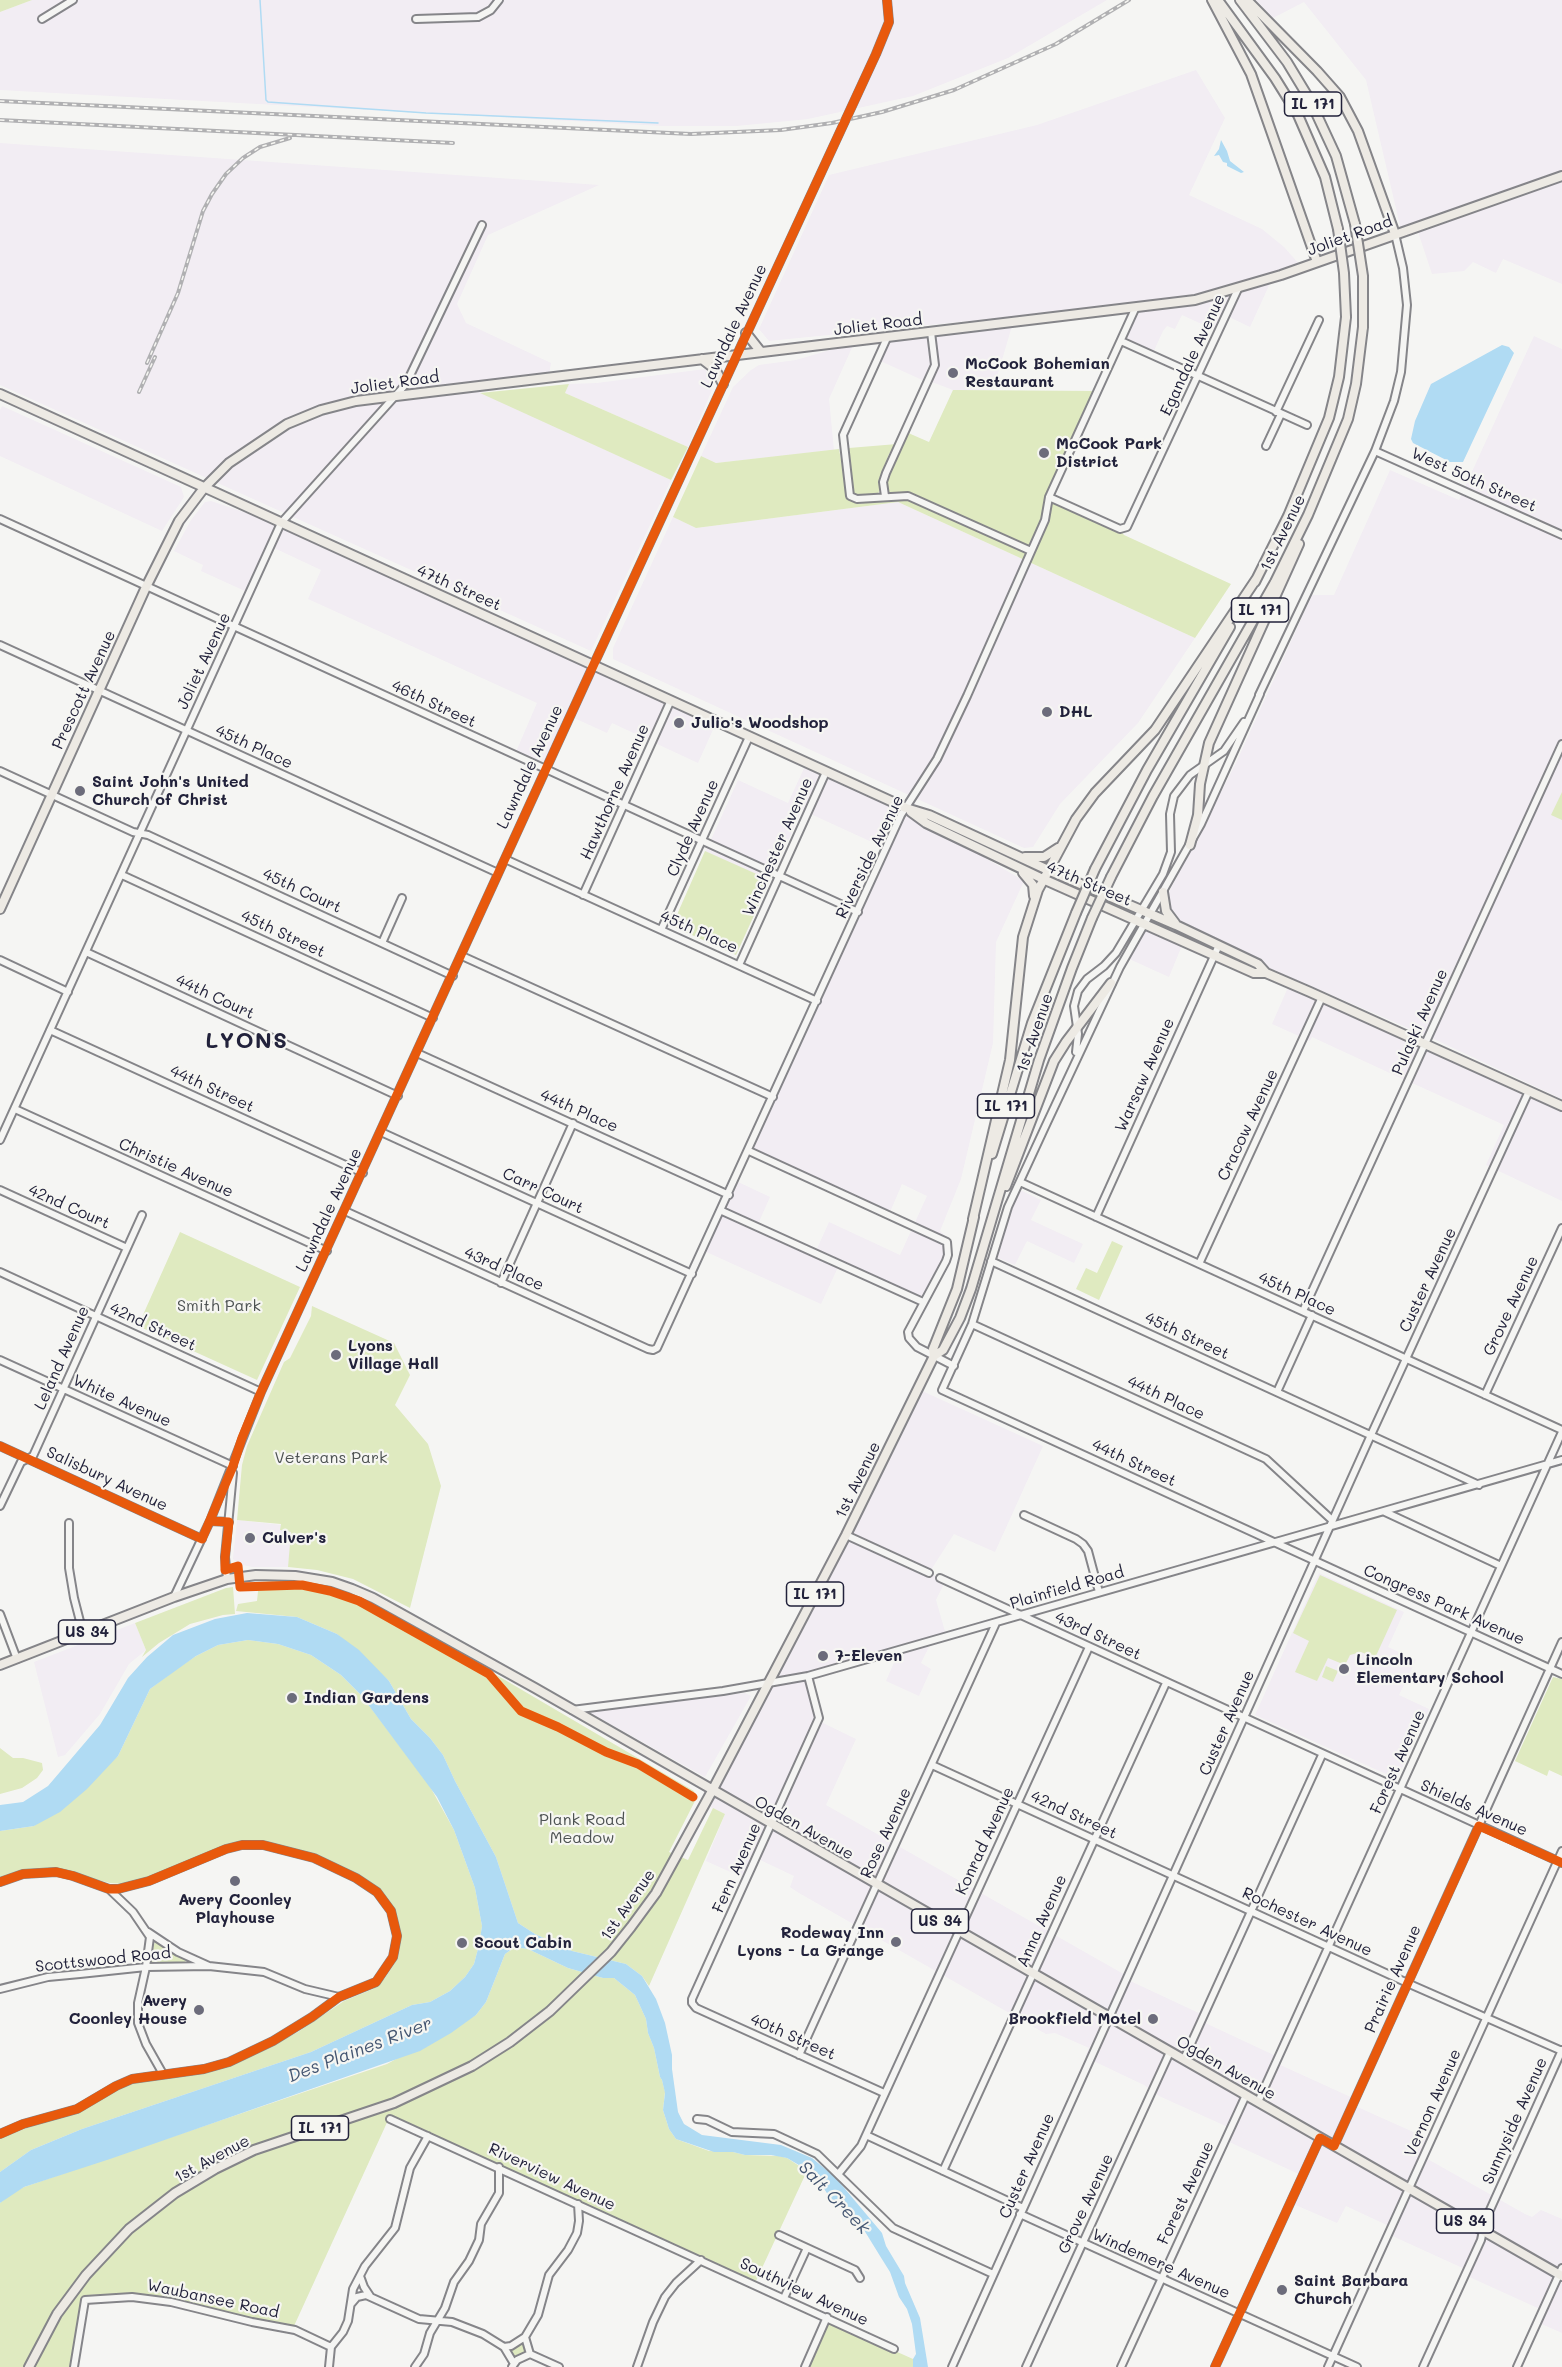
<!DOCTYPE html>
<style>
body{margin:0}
canvas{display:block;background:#f5f5f3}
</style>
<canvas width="1562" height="2367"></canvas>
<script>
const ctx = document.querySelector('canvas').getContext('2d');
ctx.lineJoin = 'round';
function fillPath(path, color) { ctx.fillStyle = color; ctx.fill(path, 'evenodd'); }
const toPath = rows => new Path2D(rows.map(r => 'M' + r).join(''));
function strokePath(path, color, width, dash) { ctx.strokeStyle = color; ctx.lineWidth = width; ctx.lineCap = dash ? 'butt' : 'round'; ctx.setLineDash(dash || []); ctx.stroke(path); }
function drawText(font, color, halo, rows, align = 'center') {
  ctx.font = font + ' Mali,sans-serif'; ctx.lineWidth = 4.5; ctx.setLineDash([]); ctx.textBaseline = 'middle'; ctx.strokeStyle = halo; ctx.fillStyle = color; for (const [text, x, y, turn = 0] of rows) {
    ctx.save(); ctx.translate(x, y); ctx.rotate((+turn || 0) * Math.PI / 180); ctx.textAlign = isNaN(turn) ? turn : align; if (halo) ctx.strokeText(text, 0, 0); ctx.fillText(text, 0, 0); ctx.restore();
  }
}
const built = toPath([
 [32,0,1107,0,1008,58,913,96,808,119,737,126,663,126,0,90,0,12],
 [1256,0,1562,0,1562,284,1503,259,1496,273,1473,262,1464,271,1432,274,1416,226,1401,230,1366,80,1304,2,1273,18],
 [1196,70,1225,118,1189,195,1262,229,1284,247,1300,265,1190,299,769,341,759,329,829,175,1037,125],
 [0,143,599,185,488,235,457,304,466,323,551,363,549,375,466,386,671,480,591,651,0,385],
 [1272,279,1250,327,1227,316,1219,332,1182,315,1175,329,1167,326,1163,331,1152,355,1121,341,1136,310,1209,300],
 [1012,326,993,390,953,390,932,382,931,384,876,359,884,340],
 [1534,336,1562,349,1562,1099,1436,1040,1269,968,1179,921,1170,907,1169,892,1236,763,1312,595,1334,595,1390,470,1459,500],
 [854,343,829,399,834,450,716,463,701,456,733,387,751,370,759,365,796,360],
 [705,369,714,385,688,447,565,393,569,384,597,383],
 [2,406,181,487,184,497,162,531,0,456,0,410],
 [211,501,279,524,247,592,201,571,203,565,174,551,191,520,205,502],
 [898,502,1195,638,1138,723,1060,804,1033,847,1024,848,613,659,613,648,673,517,696,528],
 [282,525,716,723,698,763,612,723,607,733,572,717,548,770,515,754,537,703,308,599,321,570,272,547],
 [806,764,906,811,1024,881,996,942,993,1043,961,1179,940,1231,951,1241,921,1303,839,1265,821,1304,702,1250,736,1181,770,1197,758,1224,816,1251,829,1222,900,1255,927,1196,902,1184,890,1212,751,1149,887,849,802,810,736,955,672,926,738,780,788,803],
 [1146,926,1183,943,1169,977,1127,958],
 [1289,985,1423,1045,1407,1081,1312,1037,1310,1041,1272,1024],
 [1426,1047,1562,1109,1562,1201,1486,1165,1504,1125,1410,1082],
 [1018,1189,1041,1200,1031,1220,1083,1244,1074,1263,1027,1241,1015,1265,994,1256],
 [920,1390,1043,1446,995,1552,954,1534,929,1573,940,1578,943,1586,936,1600,946,1635,933,1639,921,1663,931,1669,919,1696,886,1681,899,1651,809,1674,819,1721,856,1739,826,1805,1127,1976,1126,1979,1203,2015,1201,2021,1278,2057,1276,2063,1355,2099,1353,2105,1431,2140,1424,2157,1525,2214,1532,2217,1541,2210,1562,2219,1562,2333,1537,2322,1542,2310,1465,2275,1467,2270,1388,2234,1391,2227,1346,2206,1337,2223,1291,2203,1303,2176,1225,2140,1230,2128,1159,2096,1144,2085,1085,2057,1089,2048,1055,2033,1046,2034,799,1893,790,1887,794,1876,756,1858,746,1879,706,1861,725,1814,705,1805],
 [237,1520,281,1525,292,1532,288,1567,252,1567,238,1564,233,1559],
 [1319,1573,1404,1612,1388,1647,1416,1660,1399,1695,1429,1709,1397,1779,1255,1715],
 [135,1623,146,1650,129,1664,100,1714,65,1755,58,1757,34,1662],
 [745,1693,751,1696,705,1777,587,1711]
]);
const green = toPath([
 [0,0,32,0,0,12],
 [569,384,565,393,688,447,671,480,480,393],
 [953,390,1097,391,1048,497,1120,530,1124,535,1231,584,1195,638,898,502,696,528,673,517,701,456,716,463,839,449,847,495,851,501,858,504,886,500,884,483,906,432,929,442],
 [897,444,889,454,880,477,879,492,877,494,857,496,854,494,849,448],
 [1562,792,1562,820,1551,815],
 [705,851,770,880,736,955,672,926],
 [180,1232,300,1287,257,1380,138,1326],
 [1112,1241,1123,1246,1099,1300,1076,1289,1086,1268,1097,1273],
 [312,1306,394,1343,410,1375,395,1405,428,1444,441,1486,410,1608,353,1579,317,1570,288,1567,291,1532,280,1530,281,1524,237,1520,242,1465,247,1446,284,1362,290,1358,311,1316],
 [1320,1575,1397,1610,1375,1658,1361,1652,1350,1655,1345,1665,1328,1658,1317,1681,1295,1672,1309,1641,1293,1633],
 [286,1581,328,1587,366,1601,488,1670,694,1791,696,1799,669,1852,688,1860,713,1808,725,1814,649,1986,642,1976,626,1964,572,1951,535,1934,518,1923,496,1857,455,1781,443,1755,430,1738,411,1719,389,1681,337,1634,297,1617,236,1611,238,1604,257,1601,259,1582],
 [233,1587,235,1614,223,1615,190,1624,159,1643,142,1657,146,1650,135,1623,226,1588],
 [248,1640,278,1644,311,1655,341,1675,361,1695,428,1783,454,1830,475,1888,482,1926,479,1945,474,1964,465,1977,450,1991,430,2002,412,2005,311,2052,82,2129,31,2150,0,2172,0,2139,4,2137,42,2122,76,2113,110,2093,138,2082,198,2074,258,2053,298,2032,344,2001,373,1989,385,1978,395,1963,400,1943,398,1920,387,1899,380,1891,344,1867,281,1846,252,1842,167,1872,124,1884,110,1883,55,1869,21,1872,0,1878,0,1831,34,1826,118,1756,150,1689,175,1670,196,1656,218,1645],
 [1326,1666,1338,1671,1333,1682,1322,1677],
 [1553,1677,1562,1679,1562,1776,1549,1770,1547,1776,1515,1761],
 [0,1748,13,1758,23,1758,42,1763,43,1770,37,1778,22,1788,0,1794],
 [155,1941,186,1959,187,1960,184,1963,152,1963,150,1960],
 [515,1947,528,1949,568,1968,603,1978,614,1978,635,1995,646,2019,648,2033,654,2048,660,2077,662,2080,665,2092,663,2110,669,2129,676,2139,709,2151,733,2152,745,2155,779,2156,787,2158,807,2171,756,2281,390,2116,294,2326,256,2320,154,2296,122,2294,88,2295,80,2305,72,2367,0,2367,0,2203,12,2193,24,2187,387,2064,476,2015,486,2002,505,1954],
 [830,2322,913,2359,913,2367,808,2367,827,2325],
 [522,2343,527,2351,514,2359,510,2349]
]);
const water = toPath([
 [1221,140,1227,151,1230,161,1244,172,1241,173,1227,166,1227,163,1223,162,1219,155,1214,156,1219,149],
 [1502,345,1509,347,1514,353,1463,462,1450,462,1413,443,1411,439,1415,421,1431,384],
 [247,1613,297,1617,337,1634,359,1650,389,1681,411,1719,430,1738,443,1755,455,1781,496,1857,518,1923,535,1934,572,1951,626,1964,642,1976,656,1999,665,2023,672,2055,672,2069,678,2112,684,2124,702,2135,781,2145,812,2158,835,2177,882,2233,886,2246,904,2276,905,2283,920,2318,928,2367,913,2367,913,2359,916,2354,912,2324,907,2309,899,2297,890,2272,880,2256,864,2230,832,2201,821,2184,804,2168,787,2158,771,2155,745,2155,733,2152,714,2152,676,2139,669,2129,663,2110,665,2093,662,2080,660,2077,654,2048,648,2033,646,2019,635,1995,614,1978,603,1978,568,1968,528,1949,515,1947,505,1954,486,2002,476,2015,451,2033,420,2051,110,2159,24,2187,0,2203,0,2172,31,2150,82,2129,311,2052,412,2005,430,2002,450,1991,465,1977,474,1964,479,1945,482,1926,475,1888,454,1830,437,1797,361,1695,341,1675,311,1655,278,1644,248,1640,218,1645,196,1656,150,1689,118,1756,87,1789,60,1812,34,1826,0,1831,0,1805,23,1802,48,1786,100,1725,128,1678,147,1657,173,1635,215,1619]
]);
const stream = toPath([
 [260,0,266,100,268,102,426,113,658,123]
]);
const minor = toPath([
 [42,19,73,0],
 [416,19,478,17,491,10,499,0],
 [887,338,843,435,850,496,857,499,908,496,1031,551],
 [1121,341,1307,425],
 [1276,412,1319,320],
 [1266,446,1281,414],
 [1375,451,1562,535],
 [885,496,883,482,886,473,935,365,931,332],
 [1049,497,1120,529,1127,527,1238,289],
 [0,519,858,912],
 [0,645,498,873],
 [1260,694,1201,824,1120,967,1045,1127,1008,1207,972,1324,942,1390,1562,1674],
 [1259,695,1375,451,1394,401,1401,372,1407,305,1403,268,1395,234],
 [0,771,133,832,148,835,453,976],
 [505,859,817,1001],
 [122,875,433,1018],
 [583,895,671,700],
 [661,930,749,737],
 [382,943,402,898],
 [86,952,398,1096],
 [462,956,773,1097],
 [0,960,68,992],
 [739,965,826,772],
 [50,1030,363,1173],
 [1076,1052,1078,1034,1074,1006,1078,991,1087,979,1104,966,1116,953,1163,874,1171,852,1170,814,1174,796,1190,775,1224,751,1244,722],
 [417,1053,729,1195],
 [15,1109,327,1251],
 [381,1132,692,1274],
 [0,1140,281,523,406,384,482,225],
 [749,1151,947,1242,948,1255,946,1261,908,1332,909,1338,917,1347,954,1366],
 [1020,1182,1562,1430],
 [0,1190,127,1248],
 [345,1211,648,1349,653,1350,657,1348,901,815,937,759,967,696,1045,520,1049,497,1135,309],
 [722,1211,923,1302],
 [1096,1217,1219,945],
 [991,1261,1479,1485],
 [1199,1264,1322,997],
 [0,1272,261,1392],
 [501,1283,573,1123],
 [1303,1311,1562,744],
 [972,1324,1266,1459,1332,1520],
 [0,1360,233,1466],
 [1277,1392,1312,1315],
 [1485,1395,1562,1228],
 [0,1446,202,1539],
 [0,1506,21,1462,33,1456,142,1215],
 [1385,1512,1501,1566],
 [1024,1515,1076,1539,1083,1544,1088,1551,1099,1592],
 [210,1521,229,1522],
 [69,1523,69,1568,74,1598,83,1633],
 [846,1535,929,1573],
 [940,1578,1562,1863],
 [227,1579,225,1557,233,1473],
 [174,1597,210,1521,261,1392,594,664,876,54,889,22,887,0],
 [0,1614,17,1659],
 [808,1676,819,1718,692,1999,692,2003,696,2008,884,2093],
 [572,1710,723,1691,808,1676,1562,1460],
 [932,1765,1414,1986,1562,2051],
 [0,1882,23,1874,56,1872,73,1876,109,1889,118,1889,149,1881,226,1849,242,1845,263,1845,314,1858,356,1878,377,1892,391,1911,397,1936,393,1957,376,1982,339,1997,312,2017,273,2041,229,2062,204,2069,132,2079,116,2086,77,2109,23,2124,0,2134],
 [109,1889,133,1912,150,1937,146,1967,138,2003,138,2023,146,2044,163,2074],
 [148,1932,178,1952,209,1966,264,1972,305,1989,339,1997],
 [0,1989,48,1977,80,1974,146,1967,209,1966],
 [799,2055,996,1623],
 [1184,2059,1322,1755],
 [1258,2102,1562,1432],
 [390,2119,894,2349],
 [697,2119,707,2120,732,2132,774,2134,817,2154,893,2228,993,2274],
 [866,2135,1023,2208],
 [1334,2146,1562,1642],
 [943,2171,1166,1683],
 [839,2173,861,2146,1089,1647],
 [1020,2214,1357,2367],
 [779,2235,855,2270,860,2278],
 [360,2276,364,2287,370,2296],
 [784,2298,807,2248],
 [85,2300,132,2297,171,2302,252,2322,295,2330,331,2347],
 [351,2304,357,2297,366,2295,419,2319,452,2322,483,2334,504,2347,513,2362],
 [504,2347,511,2346,525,2337,538,2315,549,2275,568,2250,577,2233,579,2221,578,2204],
 [530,2354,559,2367],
 [74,2367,85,2300],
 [329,2367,331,2347,343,2332,348,2321,353,2289,365,2266,395,2228,410,2168,428,2136],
 [415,2367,424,2354,430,2333,445,2308,454,2282,469,2261,479,2240,481,2224,499,2193,499,2167],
 [512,2367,517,2360,530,2354,525,2337],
 [637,2367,653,2322,665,2297,676,2283,701,2260],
 [805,2367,827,2317],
 [952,2367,1371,1435,1529,1091],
 [1026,2367,1170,2052],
 [1121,2367,1246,2095],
 [1215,2367,1320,2138],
 [1328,2367,1562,1851],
 [1423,2367,1481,2240,1485,2221,1562,2050],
 [1517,2367,1562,2268]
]);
const major = toPath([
 [1212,0,1251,74,1317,262],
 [1218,0,1275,78,1298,115,1325,177,1338,229],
 [1240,0,1287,62,1310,100,1336,156,1355,224],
 [1247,0,1317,71,1340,97,1358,131,1395,234],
 [746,333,761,352],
 [702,359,715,369,723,384],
 [0,394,906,808,929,815,1048,870,1176,925,1258,964,1266,973],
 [1255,582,1288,516,1329,418,1339,377,1346,317],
 [911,812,926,823,1043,879,1254,973,1266,973,1310,992,1562,1106],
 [1190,845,1198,815,1200,784,1209,743,1299,544],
 [1025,857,1044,857,1058,848],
 [1095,869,1147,770,1230,627],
 [1023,873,1033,885,1034,896],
 [1111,877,1153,796,1275,582,1308,515,1348,419,1356,384,1363,327],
 [1163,892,1166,911,1175,923],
 [0,909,146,587,179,521,204,488,229,463,287,424,321,410,356,401,396,396,1195,300,1281,275,1562,176],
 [992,1154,1032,1023,1076,913],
 [1006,1186,1054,1061,1066,1042,1111,983],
 [973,1219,1010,1060,1023,937,1038,890,1076,819,1095,793,1155,730,1257,578],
 [934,1356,933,1349,957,1289,974,1217],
 [0,1665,174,1597,227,1579,256,1575,295,1576,332,1582,352,1589,373,1598,535,1688,1562,2276],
 [29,2367,57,2314,86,2275,129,2229,175,2193,215,2169,254,2150,394,2103,472,2066,510,2042,550,2011,611,1952,631,1927,656,1893,712,1791,846,1535,934,1356,943,1350,960,1318,971,1289,1039,1060,1072,968,1092,918]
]);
const rail = toPath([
 [0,101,691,134,781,130,832,123,882,112,954,90,1056,44,1129,0],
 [0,120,453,143],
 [147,363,178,293,203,211,212,194,226,174,243,158,260,147,290,138],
 [139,392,155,357]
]);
const majorBridge = toPath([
 [1355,224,1363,276,1363,327],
 [1338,229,1344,273,1346,317],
 [1076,913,1095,869],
 [1092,918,1111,877]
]);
const cycleway = toPath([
 [0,1446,202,1539,233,1466,242,1438,261,1392,594,664,876,54,889,22,887,0],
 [210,1521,229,1522,225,1557,225,1570,238,1566,240,1587,302,1585,330,1591,359,1601,489,1674,521,1711,558,1727,606,1752,638,1764,693,1797],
 [0,1882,23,1874,56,1872,73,1876,109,1889,118,1889,149,1881,226,1849,242,1845,263,1845,314,1858,356,1878,377,1892,391,1911,397,1936,393,1957,376,1982,339,1997,312,2017,273,2041,229,2062,204,2069,132,2079,116,2086,77,2109,23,2124,0,2134],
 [1215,2367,1320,2138,1334,2146,1479,1826,1562,1863]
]);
const markers = [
 [953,373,6,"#6c6c7b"],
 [1044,453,6,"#6c6c7b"],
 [1047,712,6,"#6c6c7b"],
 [679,723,6,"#6c6c7b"],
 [80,791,6,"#6c6c7b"],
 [336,1355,6,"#6c6c7b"],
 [250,1538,6,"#6c6c7b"],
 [823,1656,6,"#6c6c7b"],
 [1344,1669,6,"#6c6c7b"],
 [292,1698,6,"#6c6c7b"],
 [235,1881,6,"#6c6c7b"],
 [896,1942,6,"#6c6c7b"],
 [462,1943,6,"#6c6c7b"],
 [199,2010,6,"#6c6c7b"],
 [1153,2019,6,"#6c6c7b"],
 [1282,2290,6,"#6c6c7b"]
];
const shields = [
 [1313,104,57],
 [1260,610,57],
 [1006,1106,57],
 [815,1594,57],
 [87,1632,57],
 [940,1921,57],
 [320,2128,57],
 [1465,2221,57]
];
const shieldNames = [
 ["IL 171",1313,104],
 ["IL 171",1260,610],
 ["IL 171",1006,1106],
 ["IL 171",815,1594],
 ["US 34",87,1632],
 ["US 34",940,1921],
 ["IL 171",320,2128],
 ["US 34",1465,2221]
];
const streetNames = [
 ["Joliet Road",1350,236,-20],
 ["Joliet Road",878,325,-7],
 ["Lawndale Avenue",734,326,-65],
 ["Egandale Avenue",1193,355,-65],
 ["Joliet Road",395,383,-8],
 ["West 50th Street",1474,480,24],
 ["1st Avenue",1283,533,-64],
 ["47th Street",459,588,24],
 ["Joliet Avenue",204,661,-65],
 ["Prescott Avenue",84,690,-65],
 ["46th Street",434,704,25],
 ["45th Place",254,747,25],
 ["Lawndale Avenue",530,767,-65],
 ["Hawthorne Avenue",615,792,-66],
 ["Clyde Avenue",693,828,-66],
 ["Winchester Avenue",778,847,-66],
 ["Riverside Avenue",870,857,-64],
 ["47th Street",1089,884,23],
 ["45th Court",302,891,25],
 ["45th Place",699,932,24],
 ["45th Street",283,934,25],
 ["44th Court",215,997,25],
 ["Pulaski Avenue",1420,1022,-66],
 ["1st Avenue",1035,1033,-71],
 ["Warsaw Avenue",1145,1075,-66],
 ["44th Street",212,1089,25],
 ["44th Place",579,1111,24],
 ["Cracow Avenue",1248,1125,-65],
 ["Christie Avenue",176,1168,24],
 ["Carr Court",543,1191,25],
 ["42nd Court",69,1207,24],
 ["Lawndale Avenue",329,1210,-65],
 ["43rd Place",504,1269,24],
 ["Custer Avenue",1428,1280,-65],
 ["45th Place",1297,1294,25],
 ["Grove Avenue",1511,1306,-65],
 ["42nd Street",153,1327,25],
 ["45th Street",1187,1336,25],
 ["Leland Avenue",62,1358,-66],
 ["44th Place",1166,1398,25],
 ["White Avenue",122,1401,24],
 ["44th Street",1134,1463,25],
 ["Salisbury Avenue",107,1479,25],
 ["1st Avenue",858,1480,-64],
 ["Plainfield Road",1067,1588,-16],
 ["Congress Park Avenue",1444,1605,24],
 ["43rd Street",1098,1636,25],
 ["Custer Avenue",1227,1723,-66],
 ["Forest Avenue",1398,1762,-66],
 ["Shields Avenue",1474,1808,24],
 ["42nd Street",1074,1815,25],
 ["Ogden Avenue",804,1828,30],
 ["Rose Avenue",886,1833,-65],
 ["Konrad Avenue",985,1841,-65],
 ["Fern Avenue",737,1868,-66],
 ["1st Avenue",628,1905,-55],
 ["Anna Avenue",1042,1921,-66],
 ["Rochester Avenue",1307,1922,25],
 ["Scottswood Road",103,1960,-6],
 ["Prairie Avenue",1393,1979,-66],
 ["40th Street",793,2037,24],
 ["Ogden Avenue",1226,2068,30],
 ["Vernon Avenue",1433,2103,-66],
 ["Sunnyside Avenue",1515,2121,-66],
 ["1st Avenue",212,2159,-28],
 ["Custer Avenue",1027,2166,-66],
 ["Riverview Avenue",552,2177,25],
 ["Forest Avenue",1186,2193,-65],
 ["Grove Avenue",1086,2204,-65],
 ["Windemere Avenue",1161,2264,24],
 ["Southview Avenue",804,2292,25],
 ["Waubansee Road",213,2299,12]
];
const poiNames = [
 ["McCook Bohemian",965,364],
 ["Restaurant",965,382],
 ["McCook Park",1056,444],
 ["District",1056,462],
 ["DHL",1059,712],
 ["Julio's Woodshop",691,723],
 ["Saint John's United",92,782],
 ["Church of Christ",92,800],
 ["Lyons",348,1346],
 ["Village Hall",348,1364],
 ["Culver's",262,1538],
 ["7-Eleven",835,1656],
 ["Lincoln",1356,1660],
 ["Elementary School",1356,1678],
 ["Indian Gardens",304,1698],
 ["Avery Coonley",235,1900,"center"],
 ["Playhouse",235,1918,"center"],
 ["Rodeway Inn",884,1933,"right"],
 ["Lyons - La Grange",884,1951,"right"],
 ["Scout Cabin",474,1943],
 ["Avery",187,2001,"right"],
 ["Coonley House",187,2019,"right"],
 ["Brookfield Motel",1141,2019,"right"],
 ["Saint Barbara",1294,2281],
 ["Church",1294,2299]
];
const parkNames = [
 ["Smith Park",219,1306],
 ["Veterans Park",331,1458],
 ["Plank Road",582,1820],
 ["Meadow",582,1838]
];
const waterNames = [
 ["Des Plaines River",360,2050,-21],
 ["Salt Creek",834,2198,46]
];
const districtNames = [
 ["LYONS",247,1041]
];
fillPath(built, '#f2edf3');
fillPath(green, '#dfeac0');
fillPath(water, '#b0dbf3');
strokePath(stream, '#b0dbf3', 1.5);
strokePath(minor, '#858589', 10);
strokePath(major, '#858589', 12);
strokePath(minor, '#f5f5f3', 6);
strokePath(major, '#edeae4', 8);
strokePath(rail, '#b0b0b2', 4);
strokePath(rail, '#f6f6f2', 1.5, [4.5]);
strokePath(majorBridge, '#858589', 12, []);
strokePath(majorBridge, '#edeae4', 8);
strokePath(cycleway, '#e8590c', 9);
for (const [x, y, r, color] of markers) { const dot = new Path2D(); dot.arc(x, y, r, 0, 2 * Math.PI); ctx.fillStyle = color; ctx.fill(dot); strokePath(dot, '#f6f6f2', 2); }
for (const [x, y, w] of shields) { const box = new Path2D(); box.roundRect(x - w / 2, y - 12, w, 24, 4.5); ctx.fillStyle = '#f6f6f2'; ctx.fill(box); strokePath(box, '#22223b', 1.5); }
drawText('bold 15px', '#22223b', null, shieldNames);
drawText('16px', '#22223b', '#f6f6f2', streetNames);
drawText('bold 16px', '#22223b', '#f6f6f2', poiNames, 'left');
drawText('16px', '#4d5252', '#f6f6f2', parkNames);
drawText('italic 18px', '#445672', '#f6f6f2', waterNames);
ctx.letterSpacing = '1.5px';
drawText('bold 22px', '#22223b', '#f6f6f2', districtNames);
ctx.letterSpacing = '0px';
</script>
